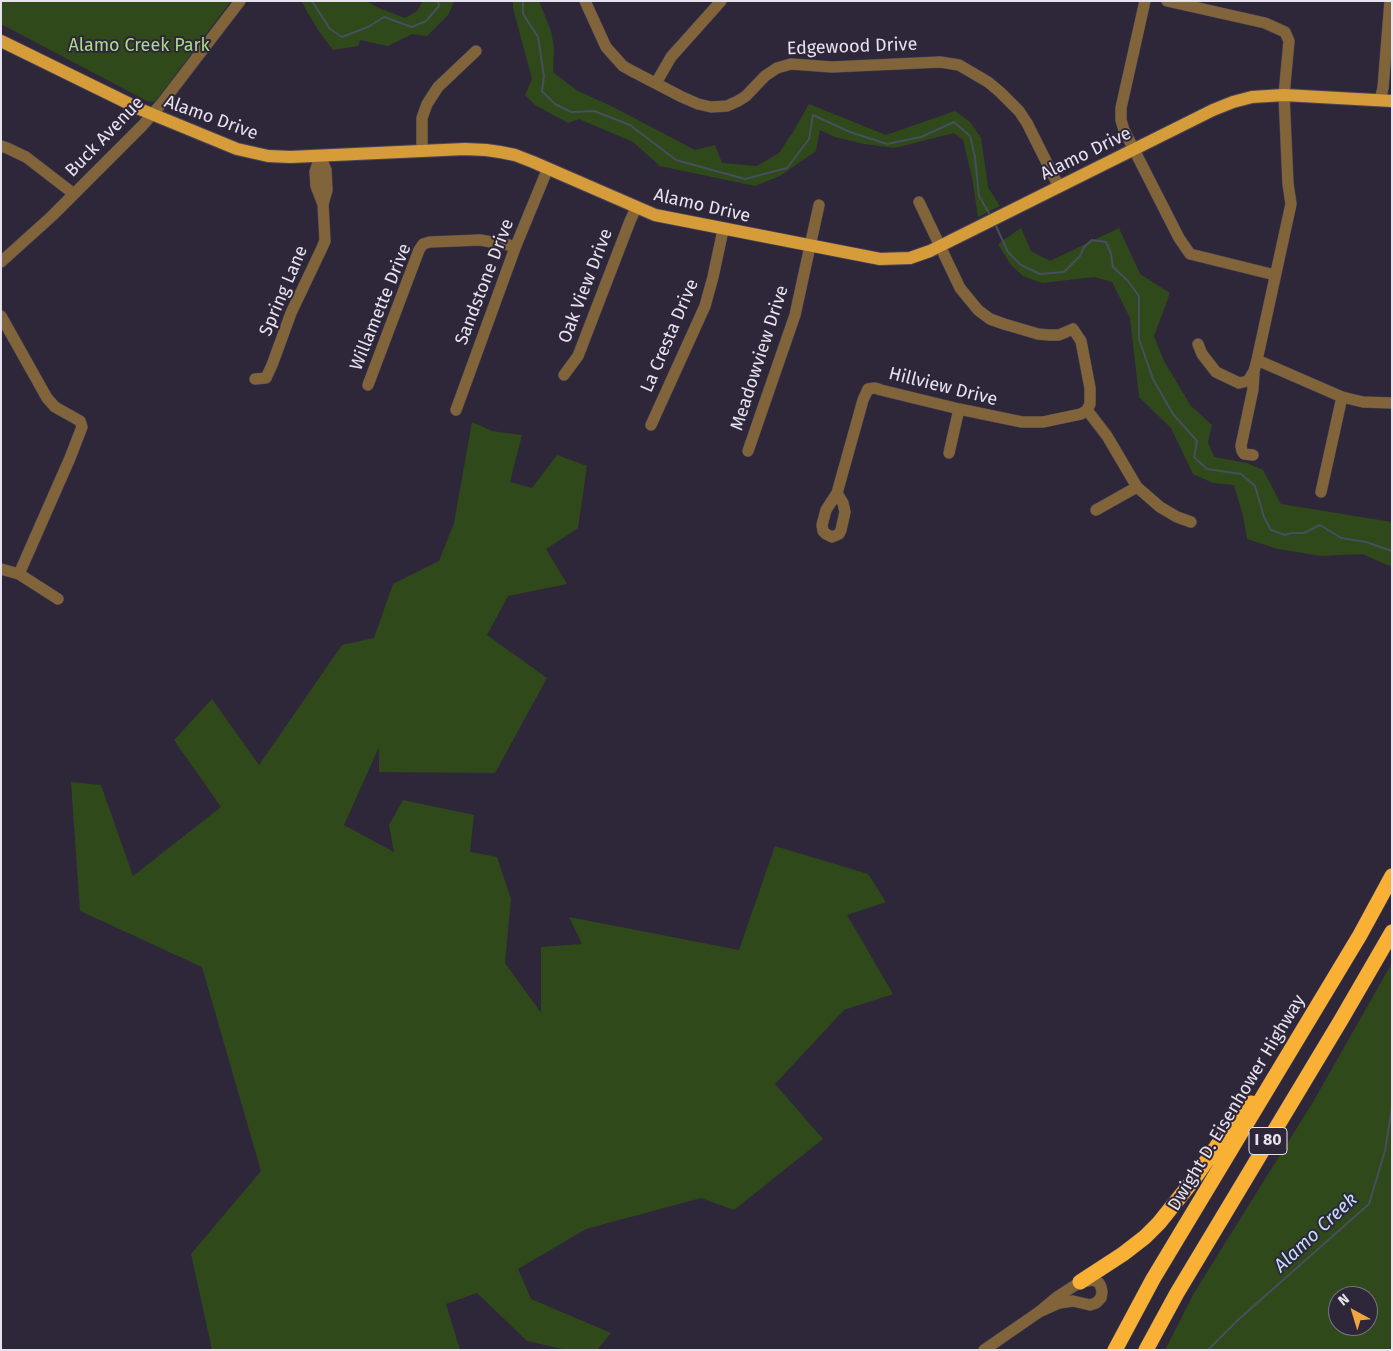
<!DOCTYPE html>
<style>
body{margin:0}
#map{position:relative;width:1393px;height:1351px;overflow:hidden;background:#2e273a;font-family:"Fira Sans",sans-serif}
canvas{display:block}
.frame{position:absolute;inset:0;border:2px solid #e6e2ee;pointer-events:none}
.north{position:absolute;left:1328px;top:1286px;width:50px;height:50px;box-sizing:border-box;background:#2e273a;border:1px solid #787282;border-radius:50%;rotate:321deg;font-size:14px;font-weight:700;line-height:20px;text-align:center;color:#e6e2ee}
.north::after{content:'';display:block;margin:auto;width:18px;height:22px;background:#f0a63e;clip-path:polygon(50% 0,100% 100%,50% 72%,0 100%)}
</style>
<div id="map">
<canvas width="1393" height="1351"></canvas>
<div class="frame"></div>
<div class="north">N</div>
</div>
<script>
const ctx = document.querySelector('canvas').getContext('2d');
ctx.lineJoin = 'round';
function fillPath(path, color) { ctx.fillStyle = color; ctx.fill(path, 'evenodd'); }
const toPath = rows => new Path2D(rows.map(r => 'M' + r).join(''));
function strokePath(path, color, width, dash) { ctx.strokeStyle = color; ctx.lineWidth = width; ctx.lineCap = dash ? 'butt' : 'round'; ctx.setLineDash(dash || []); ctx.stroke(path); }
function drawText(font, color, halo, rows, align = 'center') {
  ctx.font = font + ' "Fira Sans",sans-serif'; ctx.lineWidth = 4; ctx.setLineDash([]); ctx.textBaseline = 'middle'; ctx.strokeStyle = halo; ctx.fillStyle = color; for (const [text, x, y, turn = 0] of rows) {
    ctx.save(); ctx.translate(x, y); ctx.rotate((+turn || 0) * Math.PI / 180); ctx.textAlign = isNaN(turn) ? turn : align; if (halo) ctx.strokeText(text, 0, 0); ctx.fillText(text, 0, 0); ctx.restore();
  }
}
const green = toPath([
 [1,1,231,1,157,99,153,102,147,101,1,24],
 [301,1,366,1,381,9,405,18,417,11,423,1,454,2,448,15,427,36,412,34,388,46,360,40,358,46,333,50,318,30],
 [513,1,539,1,551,31,554,47,553,72,576,90,613,107,695,150,715,145,722,163,757,166,779,153,793,132,809,104,886,135,955,111,970,122,981,138,988,187,1000,206,978,217,972,177,963,140,954,133,895,148,864,144,835,137,820,130,816,151,780,176,755,186,660,166,633,142,579,119,568,123,535,105,525,95,532,79,513,8],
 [1021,228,1031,251,1050,261,1119,228,1140,274,1170,293,1154,336,1164,361,1191,406,1212,425,1208,442,1214,457,1247,463,1263,470,1281,504,1392,522,1392,567,1362,554,1321,556,1278,549,1247,539,1243,516,1234,485,1213,483,1193,474,1171,428,1139,397,1130,318,1112,282,1094,277,1042,283,1023,276,1011,265,998,244],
 [472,422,492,431,522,435,510,482,532,488,557,455,587,466,578,528,546,549,567,584,508,596,487,635,547,678,495,773,379,772,379,747,344,825,394,852,389,825,403,800,474,815,470,852,497,857,511,899,505,963,541,1013,541,947,582,944,569,917,739,950,775,846,868,874,886,902,847,915,893,994,844,1010,775,1084,823,1139,734,1210,701,1198,586,1229,518,1269,531,1299,611,1333,597,1350,567,1350,527,1341,477,1293,446,1304,460,1350,212,1350,191,1254,261,1171,202,967,80,911,71,782,101,785,133,876,221,807,174,740,212,699,259,765,342,645,374,638,393,584,439,561,454,523],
 [1392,963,1392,1350,1165,1350,1194,1293,1313,1102],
 [1338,1296,1368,1296,1368,1326,1338,1326]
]);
const stream = toPath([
 [312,1,330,29,342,37,368,27,384,17,412,27,426,21,439,6,438,1],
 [523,1,523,14,538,37,544,76,542,91,555,104,571,112,594,111,630,125,676,160,745,179,787,168,809,139,813,115,850,132,887,144,921,137,954,122,970,136,975,157,979,196,990,215],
 [995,224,1008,252,1021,265,1040,274,1064,272,1080,256,1084,247,1092,240,1106,242,1111,254,1113,267,1128,281,1139,296,1139,339,1153,379,1173,414,1197,441,1194,457,1207,469,1241,474,1255,486,1264,517,1271,530,1285,535,1292,533,1304,533,1320,525,1341,538,1366,542,1392,551],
 [1208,1350,1239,1319,1369,1204,1385,1151,1392,1107]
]);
const minor = toPath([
 [585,1,606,47,623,66,630,70,682,97,698,104,711,107,727,106,738,101,746,96,765,76,777,68,791,64,832,67,940,62,959,65,988,82,1000,92,1019,111,1027,123,1059,187],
 [1145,1,1121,108,1121,120,1124,130,1179,238,1190,254,1275,275],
 [1167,1,1265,23,1285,32,1289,41,1284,95,1288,184,1291,204,1257,360,1254,371,1248,381,1239,383,1216,372,1202,354,1198,344],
 [656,83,671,57,721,1],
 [1380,100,1383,88,1390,1],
 [1,146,7,148,26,157,74,194],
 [422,151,422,118,427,104,438,87,476,51],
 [320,156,326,170,327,190,323,204],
 [1,262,52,216,143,125,162,103,240,1],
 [1,316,47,398,55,407,80,421,82,427,70,458,19,574],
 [1257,360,1342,397,1363,402,1392,403],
 [564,375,578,356,630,221,636,208],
 [255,379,266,378,272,365,291,313,321,250,325,241,323,204,316,186,315,172,320,156],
 [368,385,419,250,423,244,430,242,480,240,509,245,515,248],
 [456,410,515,248,548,168],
 [1087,410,1107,436,1137,487,1160,507,1177,517,1191,522],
 [651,425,705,306,713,277,723,230],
 [748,451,795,315,819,205],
 [949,453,959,409],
 [1253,455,1244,454,1242,451,1241,446,1253,389,1254,373],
 [1321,492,1342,397],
 [837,493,843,503,845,512,841,530,839,534,832,537,826,534,823,531,822,525,826,510,837,493,863,400,868,389,875,388,881,390,959,409,1022,422,1043,422,1081,414,1087,410,1090,404,1090,388,1081,341,1073,329,1059,335,1049,335,1038,334,1004,324,990,319,978,310,960,288,919,202],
 [1096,510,1137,487],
 [1,569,19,574,58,599],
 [984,1350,1039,1312,1057,1297,1080,1282,1094,1280,1099,1283,1101,1287,1102,1292,1101,1298,1096,1303,1090,1305,1073,1301,1059,1303,1039,1312]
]);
const major = toPath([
 [1,41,142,110,237,149,268,156,290,157,465,149,486,150,500,152,515,155,533,162,655,215,880,259,910,258,930,251,1213,110,1233,102,1252,97,1284,95,1392,101]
]);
const highway = toPath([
 [1080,1282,1123,1254,1145,1237,1159,1223,1191,1183,1238,1116,1251,1103],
 [1115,1350,1153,1279,1360,935,1392,876],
 [1146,1350,1177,1293,1341,1020,1392,932]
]);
const shields = [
 [1268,1141,38]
];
const shieldNames = [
 ["I 80",1268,1141]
];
const parkNames = [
 ["Alamo Creek Park",139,46]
];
const streetNames = [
 ["Edgewood Drive",852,47,-2],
 ["Alamo Drive",211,118,20],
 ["Buck Avenue",105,137,-46],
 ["Alamo Drive",1086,154,-26],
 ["Alamo Drive",702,206,13],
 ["Sandstone Drive",485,282,-69],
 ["Oak View Drive",586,286,-69],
 ["Spring Lane",284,291,-67],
 ["Willamette Drive",381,307,-68],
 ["La Cresta Drive",670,336,-67],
 ["Meadowview Drive",760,358,-72],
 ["Hillview Drive",943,387,14],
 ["Dwight D. Eisenhower Highway",1237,1103,-59]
];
const waterNames = [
 ["Alamo Creek",1316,1233,-43]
];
fillPath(green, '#30491b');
strokePath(stream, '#464f5d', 2);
strokePath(minor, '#4b4557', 12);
strokePath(major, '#4b4557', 14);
strokePath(highway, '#4b4557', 16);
strokePath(minor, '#81643a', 11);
strokePath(major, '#d69c3a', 12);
strokePath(highway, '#f8b135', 15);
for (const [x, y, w] of shields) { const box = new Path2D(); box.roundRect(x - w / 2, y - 13.5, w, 27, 4); ctx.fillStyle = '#2e273a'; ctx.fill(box); strokePath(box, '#e6e2ee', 1); }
drawText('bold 16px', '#e6e2ee', null, shieldNames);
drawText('18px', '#a9da86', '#2e273a', parkNames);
drawText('18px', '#e6e2ee', '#2e273a', streetNames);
drawText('italic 19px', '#c0defa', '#2e273a', waterNames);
</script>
